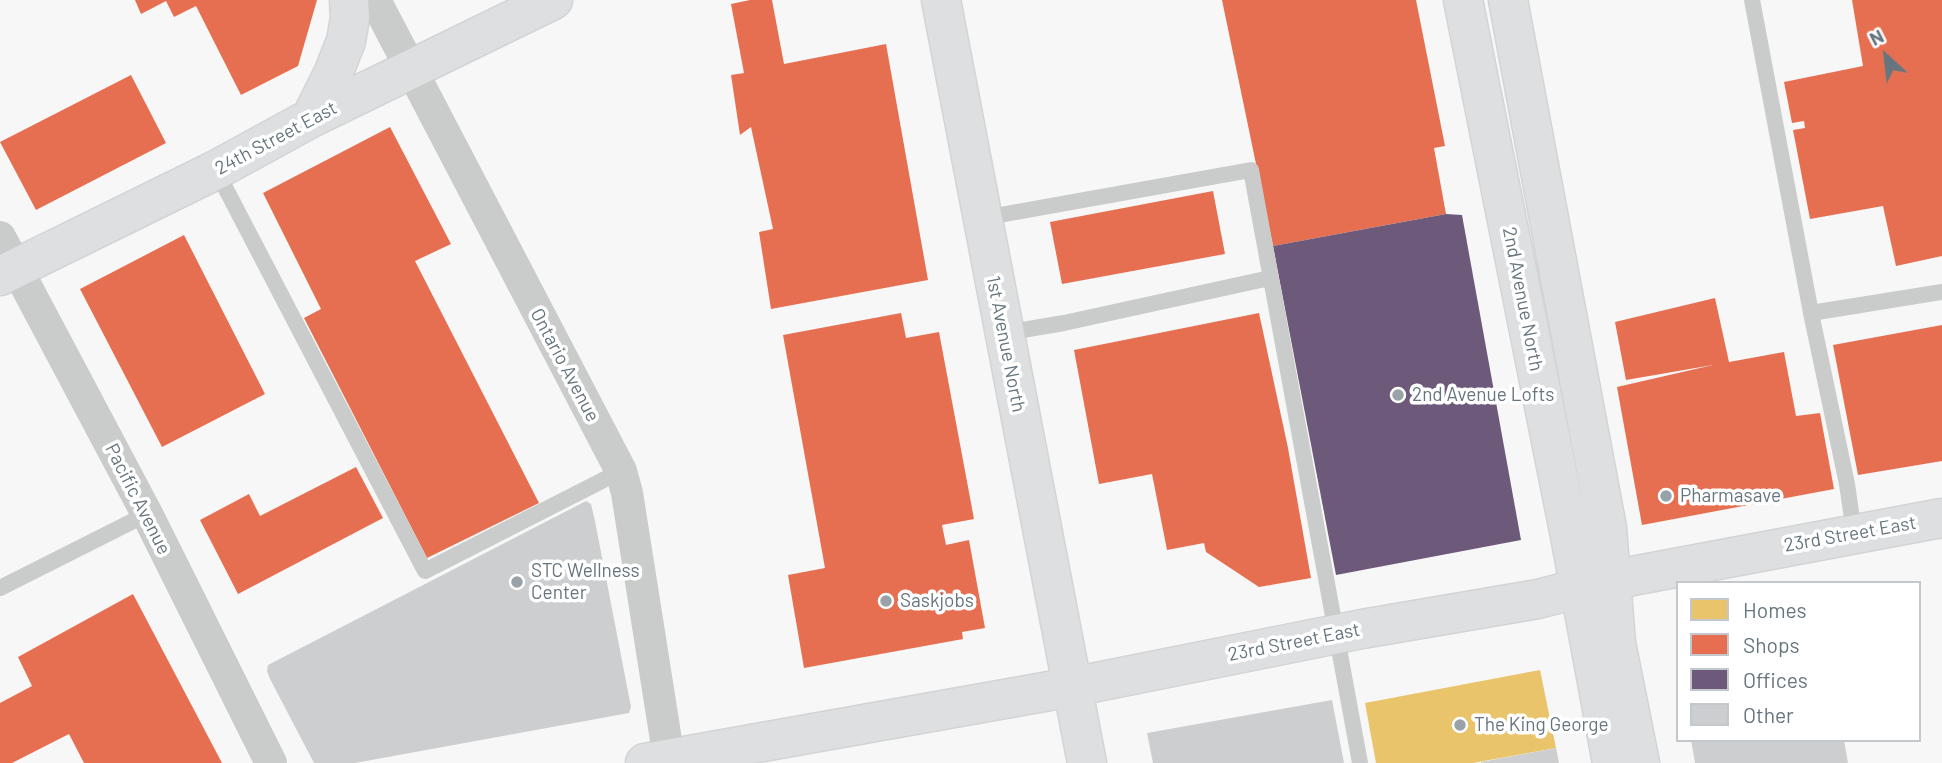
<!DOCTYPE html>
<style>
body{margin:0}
#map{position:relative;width:1942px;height:763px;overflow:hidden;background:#f7f7f7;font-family:Barlow,sans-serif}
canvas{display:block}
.legend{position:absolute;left:1676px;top:581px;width:245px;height:161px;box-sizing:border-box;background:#fff;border:2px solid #c2c8cb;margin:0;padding:9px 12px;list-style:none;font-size:21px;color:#66757e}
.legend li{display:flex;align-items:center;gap:14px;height:35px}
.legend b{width:35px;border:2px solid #c2c8cb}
.north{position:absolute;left:1851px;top:21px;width:70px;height:70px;-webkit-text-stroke:5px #fff;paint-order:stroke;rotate:333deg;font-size:19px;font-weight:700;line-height:28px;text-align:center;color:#66757e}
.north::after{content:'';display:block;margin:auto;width:24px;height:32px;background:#66757e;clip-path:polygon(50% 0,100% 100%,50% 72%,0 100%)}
</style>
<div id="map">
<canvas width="1942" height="763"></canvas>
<ul class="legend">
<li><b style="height:19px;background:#e9c46a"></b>Homes</li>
<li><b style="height:19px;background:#e76f51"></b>Shops</li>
<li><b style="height:19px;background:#6d597a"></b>Offices</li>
<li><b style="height:19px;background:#cdcecf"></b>Other</li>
</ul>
<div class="north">N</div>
</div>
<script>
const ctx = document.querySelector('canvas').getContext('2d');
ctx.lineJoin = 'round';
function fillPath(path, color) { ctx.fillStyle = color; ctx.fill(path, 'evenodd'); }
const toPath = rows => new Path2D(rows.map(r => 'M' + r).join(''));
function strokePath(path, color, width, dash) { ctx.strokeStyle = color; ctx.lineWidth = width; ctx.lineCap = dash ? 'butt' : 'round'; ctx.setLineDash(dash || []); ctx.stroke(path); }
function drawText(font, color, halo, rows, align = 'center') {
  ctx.font = font + ' Barlow,sans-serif'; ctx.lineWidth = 7; ctx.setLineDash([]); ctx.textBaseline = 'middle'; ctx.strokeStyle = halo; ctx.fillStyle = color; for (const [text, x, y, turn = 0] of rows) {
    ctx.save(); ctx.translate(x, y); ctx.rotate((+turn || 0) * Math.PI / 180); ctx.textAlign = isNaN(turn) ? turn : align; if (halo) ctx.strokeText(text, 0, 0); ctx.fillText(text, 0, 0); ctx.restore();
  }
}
const homes = toPath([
 [1540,670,1556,748,1473,763,1376,763,1365,703]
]);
const shops = toPath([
 [135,0,317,0,298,66,241,95,196,6,174,17,166,1,141,14],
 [750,0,772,0,784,64,886,44,928,280,771,309,759,232,773,229,751,127,740,135,731,75,744,73,731,4],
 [1222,0,1416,0,1445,146,1434,148,1446,214,1273,246],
 [1852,0,1942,0,1942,256,1896,266,1883,206,1810,219,1793,130,1805,128,1804,121,1792,123,1784,82,1863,66],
 [131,75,166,143,36,210,0,142],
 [390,127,451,244,415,261,539,503,427,558,304,318,321,309,263,193],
 [1213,191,1225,254,1062,284,1050,222],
 [184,235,265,394,162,447,80,289],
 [1715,298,1729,362,1784,352,1796,416,1820,413,1834,489,1642,525,1617,387,1713,365,1626,380,1615,322],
 [901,313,906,338,939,332,974,519,942,525,946,545,969,540,985,628,962,632,963,639,804,668,788,575,825,568,783,335],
 [1259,313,1288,448,1311,578,1259,587,1206,552,1204,543,1167,550,1152,474,1099,484,1074,350],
 [1942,325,1942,461,1858,475,1833,345],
 [356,467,383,518,238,594,200,520,249,494,260,516],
 [133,594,222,763,84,763,69,734,12,763,0,763,0,703,32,686,18,657]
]);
const offices = toPath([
 [1446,214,1462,215,1521,540,1336,575,1273,246]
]);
const building = toPath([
 [586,501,591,504,595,521,631,707,629,713,355,763,314,763,270,679,267,671,268,665],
 [1332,700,1344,763,1153,763,1147,733],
 [1691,740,1844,740,1848,763,1695,763],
 [1556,748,1559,763,1481,763,1481,762]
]);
const lane = toPath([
 [1752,0,1811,313,1847,484,1854,533],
 [216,170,425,571,621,471],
 [983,218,1251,170,1360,763],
 [1811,313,1942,292],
 [1005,333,1064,323,1270,278],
 [0,588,147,514]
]);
const street = toPath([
 [375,0,621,471,627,493,669,759],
 [0,237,147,514,271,763]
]);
const secondary = toPath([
 [941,0,1087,763],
 [1463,0,1570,536,1612,763],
 [1508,0,1607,528,1616,643,1640,763],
 [311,118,333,74,346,41,350,18,349,0],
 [0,276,216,170,311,118,553,0],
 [645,763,1072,687,1362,629,1538,599,1611,580,1942,518]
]);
const markers = [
 [1398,395,7,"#99a2a8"],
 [1666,496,7,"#99a2a8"],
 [517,582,7,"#99a2a8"],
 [886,601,7,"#99a2a8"],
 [1460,725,7,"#99a2a8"]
];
const streetNames = [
 ["24th Street East",276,138,-28],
 ["2nd Avenue North",1523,299,79],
 ["1st Avenue North",1006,344,79],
 ["Ontario Avenue",565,365,62],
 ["Pacific Avenue",138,499,63],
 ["23rd Street East",1850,534,-10],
 ["23rd Street East",1294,642,-11]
];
const poiNames = [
 ["2nd Avenue Lofts",1412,395],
 ["Pharmasave",1680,496],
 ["STC Wellness",531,571],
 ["Center",531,593],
 ["Saskjobs",900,601],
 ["The King George",1474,725]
];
fillPath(homes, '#e9c46a');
fillPath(shops, '#e76f51');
fillPath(offices, '#6d597a');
fillPath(building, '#cdcecf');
strokePath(secondary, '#d3d4d5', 41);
strokePath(lane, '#cacccc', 16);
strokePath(street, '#cacccc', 32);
strokePath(secondary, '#dedfe0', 38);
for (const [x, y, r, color] of markers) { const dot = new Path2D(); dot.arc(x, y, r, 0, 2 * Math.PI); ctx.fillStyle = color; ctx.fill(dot); strokePath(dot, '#fff', 2.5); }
drawText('19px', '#66757e', '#fff', streetNames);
drawText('19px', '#66757e', '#fff', poiNames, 'left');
</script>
